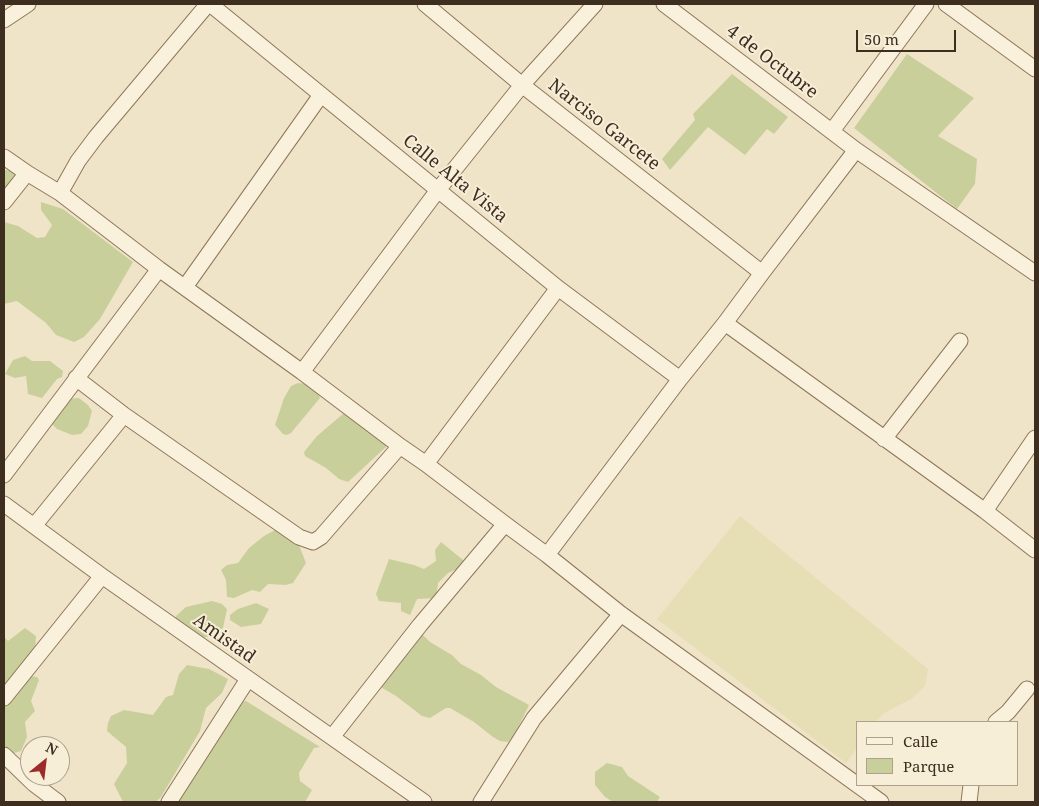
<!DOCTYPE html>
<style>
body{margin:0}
#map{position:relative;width:1039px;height:806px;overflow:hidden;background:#f0e4c8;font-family:"Noto Serif",serif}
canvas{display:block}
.frame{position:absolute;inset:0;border:5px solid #3d2e20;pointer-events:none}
.legend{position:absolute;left:856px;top:721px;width:162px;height:65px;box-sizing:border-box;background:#f7eed8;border:1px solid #ada18e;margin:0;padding:6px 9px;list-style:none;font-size:15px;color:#3d2e20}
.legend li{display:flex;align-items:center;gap:10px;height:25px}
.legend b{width:25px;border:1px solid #ada18e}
.north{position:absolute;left:20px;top:736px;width:50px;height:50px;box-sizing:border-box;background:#f7eed8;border:1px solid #ada18e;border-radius:50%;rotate:29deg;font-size:14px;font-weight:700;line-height:20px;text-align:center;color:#3d2e20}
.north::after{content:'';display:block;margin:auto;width:18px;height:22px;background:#9e2a2b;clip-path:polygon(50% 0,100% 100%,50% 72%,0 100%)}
.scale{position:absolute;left:856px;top:30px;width:100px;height:22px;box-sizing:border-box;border:2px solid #3d2e20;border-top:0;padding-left:6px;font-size:15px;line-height:18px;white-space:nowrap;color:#3d2e20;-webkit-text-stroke:4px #f7eed8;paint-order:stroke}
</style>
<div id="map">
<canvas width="1039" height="806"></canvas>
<div class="frame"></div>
<ul class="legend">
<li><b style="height:6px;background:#faf1dc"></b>Calle</li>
<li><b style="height:14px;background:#c9cf9b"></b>Parque</li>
</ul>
<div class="north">N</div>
<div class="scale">50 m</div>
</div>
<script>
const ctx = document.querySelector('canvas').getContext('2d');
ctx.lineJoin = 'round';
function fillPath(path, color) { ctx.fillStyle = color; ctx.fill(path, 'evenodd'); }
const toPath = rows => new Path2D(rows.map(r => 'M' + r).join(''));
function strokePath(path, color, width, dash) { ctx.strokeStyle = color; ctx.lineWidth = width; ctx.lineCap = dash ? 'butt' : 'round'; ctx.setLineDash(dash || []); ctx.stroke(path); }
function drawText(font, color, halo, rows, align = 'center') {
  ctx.font = font + ' "Noto Serif",serif'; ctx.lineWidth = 4; ctx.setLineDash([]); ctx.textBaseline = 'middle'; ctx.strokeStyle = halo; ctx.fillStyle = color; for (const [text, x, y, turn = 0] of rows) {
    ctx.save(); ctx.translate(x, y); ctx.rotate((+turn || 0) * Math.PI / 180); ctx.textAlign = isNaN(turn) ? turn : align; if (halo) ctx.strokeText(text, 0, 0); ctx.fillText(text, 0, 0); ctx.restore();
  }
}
const farmland = toPath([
 [740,516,928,669,925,686,911,699,884,713,876,722,858,722,858,747,846,763,657,619]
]);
const green = toPath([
 [907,54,974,98,938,136,977,159,975,184,957,209,854,128],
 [732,74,788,117,774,134,767,129,745,155,708,127,670,170,662,159,695,120,693,114],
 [4,170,16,171,18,185,4,190],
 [41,202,63,209,133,262,100,319,84,337,74,342,56,335,46,323,17,301,4,304,4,222,18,226,37,238,45,237,52,225,41,210],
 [25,356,32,361,50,361,63,371,62,377,57,379,42,398,28,394,26,376,15,378,5,374,13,360],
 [298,383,309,384,316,388,320,398,291,433,287,435,283,434,275,425,284,398,291,386],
 [79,398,88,405,92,411,88,426,81,434,72,435,57,429,51,423,65,399],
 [344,413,386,443,387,446,348,482,339,479,326,468,305,456,304,452,317,436],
 [277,529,281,529,299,545,306,563,293,583,286,585,268,584,260,592,252,590,234,598,227,597,226,580,221,570,227,565,238,563,249,548,264,536],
 [441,542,468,564,448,573,438,583,436,598,417,599,410,615,401,611,401,603,379,601,376,594,389,559,414,565,424,569,436,561,435,550],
 [212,601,222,604,227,609,223,628,208,637,200,637,175,621,176,616,186,607],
 [256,603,269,609,261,624,241,627,230,620,230,615,238,609],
 [25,628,36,636,35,650,4,685,4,637,8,641],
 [423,635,430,642,452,655,461,664,481,675,496,687,529,705,515,734,508,742,500,741,493,737,474,722,450,708,446,708,430,718,422,716,396,696,379,686,418,637],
 [187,665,209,669,228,679,222,693,206,708,200,731,161,797,156,802,123,802,114,784,127,763,126,747,107,731,108,723,111,716,124,710,153,715,166,697,173,695,179,674],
 [30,676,37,677,39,680,31,701,35,711,25,722,27,737,21,751,14,753,4,747,4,707],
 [246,701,320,747,314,748,299,773,300,781,312,790,305,802,175,802,238,702],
 [607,763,622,767,628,776,660,797,657,802,613,802,605,797,595,785,595,772]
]);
const minor = toPath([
 [210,4,558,288,680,379],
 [425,4,522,85,762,273],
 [664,4,856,150,1035,273],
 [946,4,1035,69],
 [4,20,28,4],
 [832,131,926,4],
 [4,157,27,173,60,193,159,269,302,372,400,446,426,464,505,524,547,555,621,614,881,802],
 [60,193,78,161,96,137,208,4],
 [4,202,27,173],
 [185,287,321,95],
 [725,323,985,511,1035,550],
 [302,372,438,190,522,85,595,4],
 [76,378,124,415,299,537,313,542,321,537,400,446],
 [884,439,960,341],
 [426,464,558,288],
 [4,475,159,269],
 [4,504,102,576,424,802],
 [985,511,1035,438],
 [34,526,124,415],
 [547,555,680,379,725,323,762,273,856,150],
 [4,698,102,576],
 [996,722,1008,712,1027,689],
 [332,737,420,625,505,524],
 [4,755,34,784,58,802],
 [169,802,248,679],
 [481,802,534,718,621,614],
 [969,802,971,785]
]);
const streetNames = [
 ["4 de Octubre",772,62,37],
 ["Narciso Garcete",604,125,38],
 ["Calle Alta Vista",455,179,39],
 ["Amistad",224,639,35]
];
fillPath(farmland, '#e6deb5');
fillPath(green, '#c9cf9b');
strokePath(minor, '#8d765c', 17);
strokePath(minor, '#faf1dc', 15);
drawText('18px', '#3d2e20', '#f7eed8', streetNames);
</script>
